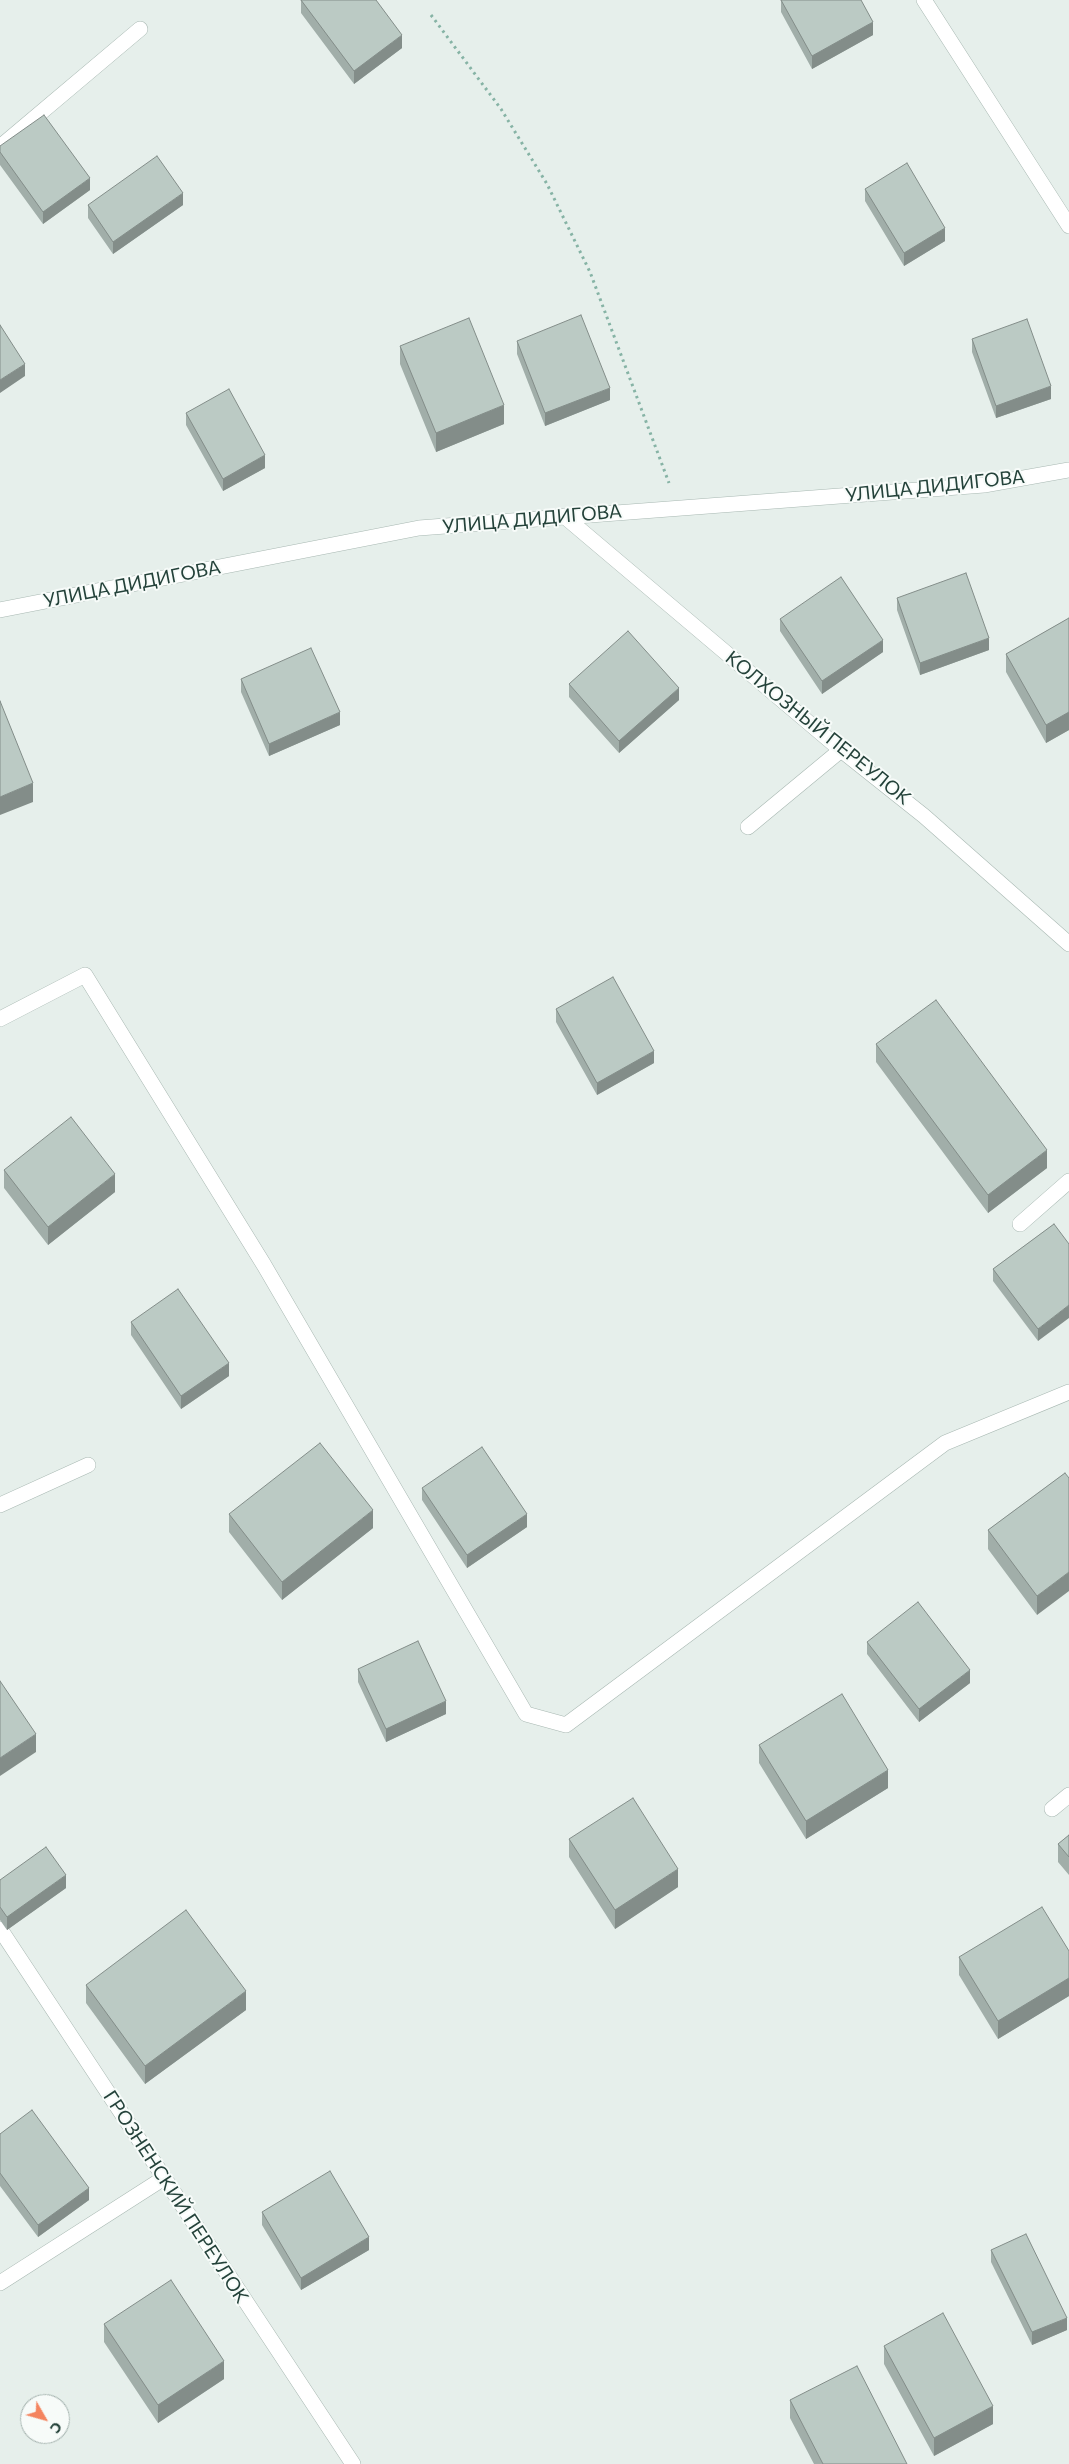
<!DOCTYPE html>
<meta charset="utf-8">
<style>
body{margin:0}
#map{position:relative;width:1069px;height:2464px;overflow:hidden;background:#e6efeb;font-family:Commissioner,sans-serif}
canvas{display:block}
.north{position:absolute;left:20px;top:2394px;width:50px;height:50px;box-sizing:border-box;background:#f7fbf9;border:1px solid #a3b1ad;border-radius:50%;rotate:128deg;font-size:14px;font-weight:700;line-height:20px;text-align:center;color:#24423a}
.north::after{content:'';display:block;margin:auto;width:18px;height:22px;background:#f4845f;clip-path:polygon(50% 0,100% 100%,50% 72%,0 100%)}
</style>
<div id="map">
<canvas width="1069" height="2464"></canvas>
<div class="north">С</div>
</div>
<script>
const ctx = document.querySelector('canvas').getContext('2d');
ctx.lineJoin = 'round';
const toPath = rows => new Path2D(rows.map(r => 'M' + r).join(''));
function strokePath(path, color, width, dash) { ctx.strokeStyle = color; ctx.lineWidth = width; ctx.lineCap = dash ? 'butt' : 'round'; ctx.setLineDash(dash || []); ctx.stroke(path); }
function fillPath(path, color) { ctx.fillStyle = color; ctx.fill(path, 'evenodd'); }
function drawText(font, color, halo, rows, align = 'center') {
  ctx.font = font + ' Commissioner,sans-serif'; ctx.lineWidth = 4; ctx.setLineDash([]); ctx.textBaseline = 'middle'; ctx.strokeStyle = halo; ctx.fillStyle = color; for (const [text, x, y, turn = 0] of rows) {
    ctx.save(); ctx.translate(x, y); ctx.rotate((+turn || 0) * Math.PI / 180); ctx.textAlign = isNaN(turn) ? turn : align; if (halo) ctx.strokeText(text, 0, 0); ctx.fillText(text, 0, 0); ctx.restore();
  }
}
const path = toPath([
 [431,15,501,109,547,184,590,272,669,483]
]);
const service = toPath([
 [0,147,140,29],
 [748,827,841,750],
 [1020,1224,1069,1181],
 [0,1505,88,1465],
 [1052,1809,1069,1795],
 [0,2283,164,2178]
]);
const minor = toPath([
 [924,0,1069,226],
 [564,516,841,750,924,816,1069,944],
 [0,1019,85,975,264,1265,526,1714,566,1725,945,1443,1069,1392],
 [0,1929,353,2464]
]);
const tertiary = toPath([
 [0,610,419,528,984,485,1069,470]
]);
const wall = toPath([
 [301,0,402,48,354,84,301,13],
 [781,0,861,0,873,35,812,69,781,12],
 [0,146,90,190,43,224,0,165],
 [865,189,945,241,904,266,865,201],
 [88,205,183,205,113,254,88,218],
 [972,339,1051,399,996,418,972,352],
 [517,341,610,400,545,426,517,354],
 [400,346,504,424,436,452,400,364],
 [186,413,265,468,223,491,186,425],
 [897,598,989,650,920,675,897,610],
 [1069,618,1069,730,1046,743,1006,672,1006,654],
 [780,619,883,652,822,694,780,631],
 [241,679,340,725,269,756,241,692],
 [569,684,679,700,619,753,569,697],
 [556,1009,654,1063,597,1095,556,1022],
 [876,1044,1047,1168,988,1213,876,1062],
 [4,1170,115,1192,48,1245,4,1188],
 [1054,1224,1038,1341,993,1281,993,1269],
 [131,1322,229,1376,181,1409,131,1335],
 [1065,1473,1037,1615,988,1549,988,1530],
 [422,1488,527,1527,467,1568,422,1500],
 [229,1514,373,1528,282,1600,229,1532],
 [867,1642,970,1683,919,1722,867,1654],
 [358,1669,446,1714,386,1742,358,1682],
 [759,1745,888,1788,806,1839,759,1763],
 [1069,1835,1069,1875,1058,1862,1058,1844],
 [569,1839,678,1887,615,1929,569,1857],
 [0,1880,66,1888,7,1930,0,1920],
 [1069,1951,1069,1996,998,2039,959,1975,959,1957],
 [86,1985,246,2010,145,2084,86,2003],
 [0,2134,89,2200,38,2237,0,2186],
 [262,2212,369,2250,301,2290,262,2225],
 [991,2250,1067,2330,1032,2345,991,2262],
 [104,2324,224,2379,158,2423,104,2342],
 [884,2346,993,2424,934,2456,884,2364],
 [790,2400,907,2464,814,2464,790,2418]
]);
const shadedWall = toPath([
 [873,22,873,35,812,69,812,56],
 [402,35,402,48,354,84,354,71],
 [90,178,90,190,43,224,43,212],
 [183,193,183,205,113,254,113,242],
 [945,228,945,241,904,266,904,253],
 [25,364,25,376,0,393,0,380],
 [1051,386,1051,399,996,418,996,406],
 [610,388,610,400,545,426,545,413],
 [504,405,504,424,436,452,436,433],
 [265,455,265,468,223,491,223,479],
 [989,638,989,650,920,675,920,663],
 [883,640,883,652,822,694,822,681],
 [679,688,679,700,619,753,619,741],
 [340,712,340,725,269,756,269,744],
 [1069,712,1069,730,1046,743,1046,725],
 [33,783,33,802,0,815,0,797],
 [654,1051,654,1063,597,1095,597,1083],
 [1047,1150,1047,1168,988,1213,988,1195],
 [115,1174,115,1192,48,1245,48,1227],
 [1069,1305,1069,1318,1038,1341,1038,1329],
 [229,1363,229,1376,181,1409,181,1396],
 [373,1510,373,1528,282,1600,282,1582],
 [527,1514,527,1527,467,1568,467,1555],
 [1069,1572,1069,1591,1037,1615,1037,1596],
 [970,1670,970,1683,919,1722,919,1709],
 [446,1701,446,1714,386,1742,386,1729],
 [36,1734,36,1752,0,1776,0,1758],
 [888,1770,888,1788,806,1839,806,1821],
 [678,1869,678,1887,615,1929,615,1910],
 [66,1875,66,1888,7,1930,7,1917],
 [1069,1978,1069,1996,998,2039,998,2021],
 [246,1991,246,2010,145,2084,145,2066],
 [89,2188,89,2200,38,2237,38,2225],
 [369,2237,369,2250,301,2290,301,2278],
 [1067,2318,1067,2330,1032,2345,1032,2332],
 [224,2361,224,2379,158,2423,158,2405],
 [993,2406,993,2424,934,2456,934,2438]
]);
const building = toPath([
 [301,0,376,0,402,35,354,71,301,0],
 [781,0,861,0,873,22,812,56,781,0],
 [44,115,90,178,43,212,0,152,0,146,44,115],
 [157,156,183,193,113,242,88,205,157,156],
 [907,163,945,228,904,253,865,189,907,163],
 [581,315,610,388,545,413,517,341,581,315],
 [469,318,504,405,436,433,400,346,469,318],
 [1027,319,1051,386,996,406,972,339,1027,319],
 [0,325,25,364,0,380,0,325],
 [229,389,265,455,223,479,186,413,229,389],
 [966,573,989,638,920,663,897,598,966,573],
 [841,577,883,640,822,681,780,619,841,577],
 [1069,618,1069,712,1046,725,1006,654,1069,618],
 [628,631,679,688,619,741,569,684,628,631],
 [311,648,340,712,269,744,241,679,311,648],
 [0,701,33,783,0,797,0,701],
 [613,977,654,1051,597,1083,556,1009,613,977],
 [936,1000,1047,1150,988,1195,876,1044,936,1000],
 [71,1117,115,1174,48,1227,4,1170,71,1117],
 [1054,1224,1069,1244,1069,1305,1038,1329,993,1269,1054,1224],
 [178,1289,229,1363,181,1396,131,1322,178,1289],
 [320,1443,373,1510,282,1582,229,1514,320,1443],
 [482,1447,527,1514,467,1555,422,1488,482,1447],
 [1065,1473,1069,1478,1069,1572,1037,1596,988,1530,1065,1473],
 [918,1602,970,1670,919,1709,867,1642,918,1602],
 [418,1641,446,1701,386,1729,358,1669,418,1641],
 [0,1681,36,1734,0,1758,0,1681],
 [842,1694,888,1770,806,1821,759,1745,842,1694],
 [633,1798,678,1869,615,1910,569,1839,633,1798],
 [1069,1835,1069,1857,1058,1844,1069,1835],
 [46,1847,66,1875,7,1917,0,1907,0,1880,46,1847],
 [1042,1907,1069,1951,1069,1978,998,2021,959,1957,1042,1907],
 [186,1910,246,1991,145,2066,86,1985,186,1910],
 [32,2110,89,2188,38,2225,0,2173,0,2134,32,2110],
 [330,2171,369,2237,301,2278,262,2212,330,2171],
 [1026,2234,1067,2318,1032,2332,991,2250,1026,2234],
 [171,2280,224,2361,158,2405,104,2324,171,2280],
 [943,2313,993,2406,934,2438,884,2346,943,2313],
 [857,2366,907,2464,823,2464,790,2400,857,2366]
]);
const streetNames = [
 ["УЛИЦА ДИДИГОВА",935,486,-6],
 ["УЛИЦА ДИДИГОВА",532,519,-5],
 ["УЛИЦА ДИДИГОВА",132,584,-11],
 ["КОЛХОЗНЫЙ ПЕРЕУЛОК",818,728,39],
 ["ГРОЗНЕНСКИЙ ПЕРЕУЛОК",176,2197,57]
];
strokePath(service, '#a8b8b2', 16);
strokePath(minor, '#a8b8b2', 16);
strokePath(tertiary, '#a8b8b2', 16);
strokePath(path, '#86b3a5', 3, [2.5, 4]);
strokePath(service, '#fff', 15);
strokePath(minor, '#fff', 15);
strokePath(tertiary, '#fff', 15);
fillPath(wall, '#a1aea9');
fillPath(shadedWall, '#838d89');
fillPath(building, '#bbcac4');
strokePath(building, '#838d89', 1);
drawText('19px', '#24423a', '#f7fbf9', streetNames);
</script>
